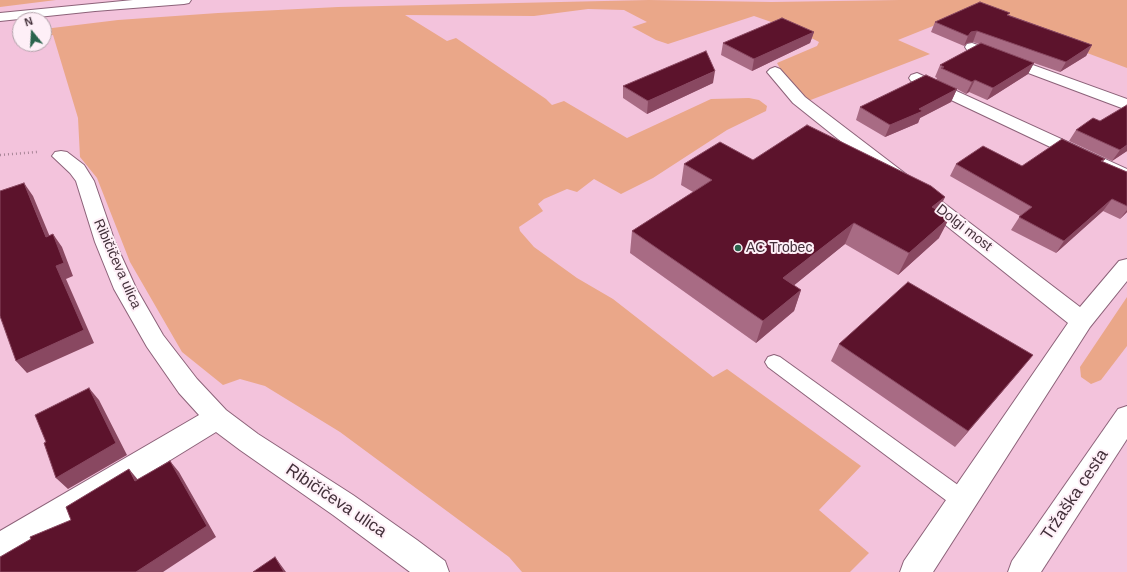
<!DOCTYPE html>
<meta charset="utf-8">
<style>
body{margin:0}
#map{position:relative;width:1127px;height:572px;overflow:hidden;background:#f3c3dc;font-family:Arial,sans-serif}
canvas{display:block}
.north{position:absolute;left:12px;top:12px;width:40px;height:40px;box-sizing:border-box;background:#feeff7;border:1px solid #b3a3ab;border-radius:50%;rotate:342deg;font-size:11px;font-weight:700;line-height:16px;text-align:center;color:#43303a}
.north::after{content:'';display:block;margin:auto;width:14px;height:18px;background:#2a644d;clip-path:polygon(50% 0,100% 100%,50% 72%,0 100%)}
</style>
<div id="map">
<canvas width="1127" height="572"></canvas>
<div class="north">N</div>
</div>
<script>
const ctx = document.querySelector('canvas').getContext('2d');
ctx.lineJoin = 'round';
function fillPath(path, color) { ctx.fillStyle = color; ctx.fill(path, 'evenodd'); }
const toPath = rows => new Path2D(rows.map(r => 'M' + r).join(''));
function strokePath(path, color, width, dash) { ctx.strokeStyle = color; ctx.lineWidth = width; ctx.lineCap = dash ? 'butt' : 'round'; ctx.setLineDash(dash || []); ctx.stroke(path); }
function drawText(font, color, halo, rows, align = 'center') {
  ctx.font = font + ' Arial,sans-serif'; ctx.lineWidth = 4; ctx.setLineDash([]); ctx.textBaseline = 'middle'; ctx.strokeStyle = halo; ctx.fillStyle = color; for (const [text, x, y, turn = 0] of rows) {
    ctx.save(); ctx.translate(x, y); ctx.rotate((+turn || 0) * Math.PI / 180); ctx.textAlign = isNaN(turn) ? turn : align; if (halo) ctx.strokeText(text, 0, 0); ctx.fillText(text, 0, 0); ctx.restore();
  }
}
const green = toPath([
 [0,0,56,0,0,7],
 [649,0,772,2,899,0,1127,0,1127,68,973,10,898,40,930,54,808,101,783,74,777,63,817,46,819,42,800,32,754,16,668,44,656,40,632,27,647,22,624,10,588,9,534,16,405,15,447,41,456,38,546,99,552,105,564,101,627,138,711,99,749,98,759,100,767,106,766,111,727,130,653,178,621,194,594,179,577,192,567,189,544,199,538,204,543,211,519,227,520,231,534,247,577,278,613,299,713,377,727,369,861,466,819,510,869,553,850,572,522,572,509,557,340,432,265,386,240,379,223,385,182,352,130,262,97,178,80,157,78,118,53,35,44,36,44,29,118,20,218,13,338,7],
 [1127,297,1127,346,1101,380,1091,384,1081,377,1080,367]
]);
const path = toPath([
 [0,155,37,152]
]);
const service = toPath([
 [774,355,780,357,969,493,972,500,969,507,962,510,955,507,768,367,765,362,768,357,774,355]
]);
const minor = toPath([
 [972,43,1127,99,1127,110,967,50,965,47,967,44,972,43],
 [775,67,780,69,805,97,1080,307,1119,261,1127,259,1127,281,1090,327,933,572,900,572,904,561,1068,323,793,103,767,72,770,69,775,67],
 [917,73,1127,169,1127,182,1120,180,911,81,909,78,911,75,917,73],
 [61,151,67,152,84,165,94,181,115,242,136,288,163,335,197,379,226,410,258,434,353,495,417,540,445,561,449,572,410,572,333,515,240,450,216,432,11,558,0,563,0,531,199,415,179,393,147,347,114,289,95,242,76,181,70,173,52,156,55,152,61,151]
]);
const secondary = toPath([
 [1127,406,1127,439,1041,572,1008,572,1012,561,1118,409,1127,406]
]);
const motorway = toPath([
 [133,0,191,0,189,3,184,4,95,11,0,21,0,13,133,0]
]);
const wall = toPath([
 [1009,15,1092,45,1086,56,1060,72,1034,63,1028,74,987,100,969,92,966,94,957,89,951,102,920,118,918,123,885,137,856,120,860,107,936,80,937,78,935,77,940,65,979,44,973,42,967,43,964,46,931,32,935,22],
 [814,32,810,43,752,71,721,55,723,43],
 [713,83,647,114,623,98,623,86],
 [1076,130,1127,151,1112,161,1069,141],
 [1105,159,1103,162,1127,172,1127,212,1120,219,1103,211,1056,253,1011,230,1020,216,950,176,956,164,1022,166],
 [753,160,945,197,938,211,939,238,898,275,845,244,794,285,801,290,794,311,756,343,630,253,632,231,693,192,681,185,684,164],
 [839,344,1019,372,955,447,831,361]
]);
const shadedWall = toPath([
 [977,31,973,42,967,43,964,46,968,36,971,32],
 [814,32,810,43,752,71,754,59],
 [1092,45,1086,56,1060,72,1066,62],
 [1034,63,1028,74,987,100,993,88],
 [715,71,713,83,647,114,648,101],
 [975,80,969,92,966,94,972,82],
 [957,89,951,102,920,118,918,123,885,137,890,125,919,109],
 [1127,145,1127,151,1112,161,1120,150],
 [24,183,33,196,55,249,46,237],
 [945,197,934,218,932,207],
 [1112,199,1103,211,1056,253,1064,241],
 [1127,210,1127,212,1120,219],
 [950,217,939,238,898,275,909,253],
 [854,223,845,244,776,300,783,278],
 [53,234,62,247,73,276,66,279,94,343,27,373,16,361,56,266],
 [801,290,794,311,756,343,763,321],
 [1033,355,1019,372,955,447,968,431],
 [89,388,99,400,127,455,68,489,56,478],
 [170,461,179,472,216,537,163,572,136,572],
 [129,469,139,481,135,481],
 [275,557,286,572,284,572]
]);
const building = toPath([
 [980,2,1010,13,1007,15,1092,45,1066,62,977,31,971,32,968,36,935,22,980,2],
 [782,18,814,32,754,59,723,43,782,18],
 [981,43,1034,63,993,88,975,80,972,82,941,68,944,67,940,65,981,43],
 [706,51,715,71,648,101,623,86,706,51],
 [926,75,957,89,919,109,923,111,890,125,860,107,926,75],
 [1127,105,1127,145,1120,150,1076,130,1093,118,1100,121,1127,105],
 [807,125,931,186,945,197,932,207,950,217,909,253,854,223,783,278,801,290,763,321,632,231,712,180,684,164,720,142,753,160,807,125],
 [1062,139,1105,159,1101,161,1127,172,1127,206,1112,199,1064,241,1019,217,1032,207,956,164,983,146,1022,166,1062,139],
 [24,183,46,237,53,234,64,263,56,266,84,330,16,361,0,316,0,191,24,183],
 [908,282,1033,355,968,431,839,344,908,282],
 [89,388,116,443,56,478,44,443,46,442,35,415,89,388],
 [170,461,207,526,136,572,0,572,0,557,31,539,30,537,71,520,66,507,129,469,135,481,170,461],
 [275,557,284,572,253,572,275,557]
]);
const markers = [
 [738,248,4,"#2a644d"]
];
const streetNames = [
 ["Dolgi most",964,228,38],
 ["Ribičičeva ulica",117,264,66]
];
const poiNames = [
 ["AC Trobec",746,248]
];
const nearStreetnames = [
 ["Tržaška cesta",1075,495,-56],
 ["Ribičičeva ulica",336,501,34]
];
fillPath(green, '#eaa789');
strokePath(service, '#8c6279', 2);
strokePath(minor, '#8c6279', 2);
strokePath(secondary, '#8c6279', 2);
strokePath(motorway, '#8c6279', 2);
strokePath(path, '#a98698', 2.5, [1, 3]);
fillPath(service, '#fff');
fillPath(minor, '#fff');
fillPath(secondary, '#fff');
fillPath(motorway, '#fff');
fillPath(wall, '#a86b84');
fillPath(shadedWall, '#894861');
fillPath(building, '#5c132c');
strokePath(building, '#894861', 1);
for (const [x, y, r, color] of markers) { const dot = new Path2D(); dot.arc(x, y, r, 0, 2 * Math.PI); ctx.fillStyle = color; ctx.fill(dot); strokePath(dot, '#feeff7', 1.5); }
drawText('14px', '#43303a', '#feeff7', streetNames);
drawText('14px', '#43303a', '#feeff7', poiNames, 'left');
drawText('17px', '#43303a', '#feeff7', nearStreetnames);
</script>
